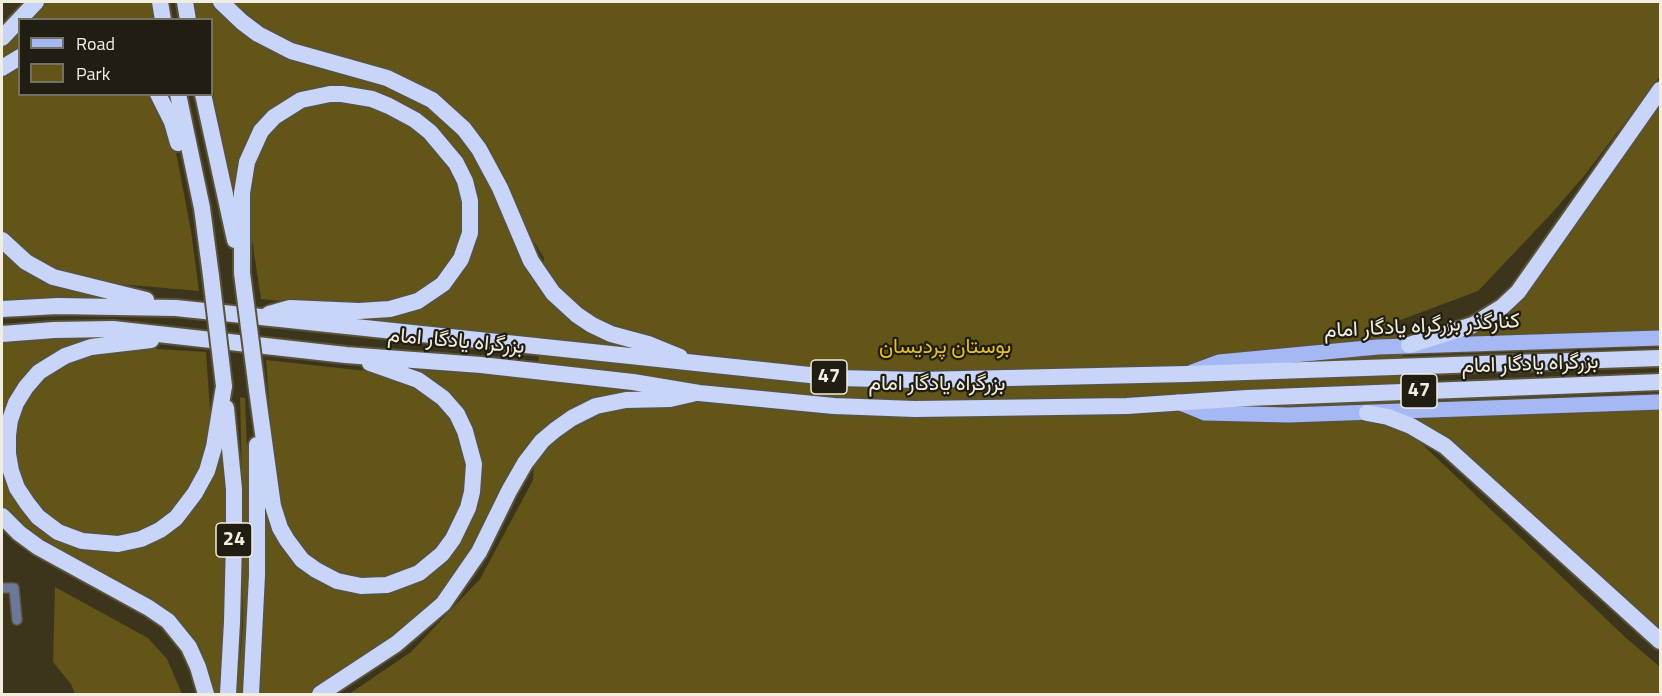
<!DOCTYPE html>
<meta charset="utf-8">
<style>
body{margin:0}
#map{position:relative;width:1662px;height:696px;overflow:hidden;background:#3c351c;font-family:"Titillium Web",sans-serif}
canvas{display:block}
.frame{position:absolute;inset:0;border:3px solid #f2eedf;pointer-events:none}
.legend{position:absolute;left:18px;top:18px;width:195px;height:78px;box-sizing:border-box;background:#201d12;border:2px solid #747164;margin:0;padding:8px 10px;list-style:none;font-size:18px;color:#f2eedf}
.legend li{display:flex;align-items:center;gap:12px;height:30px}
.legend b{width:30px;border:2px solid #747164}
</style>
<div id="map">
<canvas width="1662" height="696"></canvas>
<div class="frame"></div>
<ul class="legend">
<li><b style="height:8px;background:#a6b8f4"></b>Road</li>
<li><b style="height:16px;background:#635418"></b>Park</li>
</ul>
</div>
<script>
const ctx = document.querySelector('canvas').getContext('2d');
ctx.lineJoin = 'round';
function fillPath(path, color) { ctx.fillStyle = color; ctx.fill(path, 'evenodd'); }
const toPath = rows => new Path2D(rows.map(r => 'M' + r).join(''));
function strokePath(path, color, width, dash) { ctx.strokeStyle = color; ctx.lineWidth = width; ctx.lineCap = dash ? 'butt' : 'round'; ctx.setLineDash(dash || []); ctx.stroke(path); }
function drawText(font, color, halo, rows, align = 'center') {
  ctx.font = font + ' "Titillium Web",Vazirmatn,sans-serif'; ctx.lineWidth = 4.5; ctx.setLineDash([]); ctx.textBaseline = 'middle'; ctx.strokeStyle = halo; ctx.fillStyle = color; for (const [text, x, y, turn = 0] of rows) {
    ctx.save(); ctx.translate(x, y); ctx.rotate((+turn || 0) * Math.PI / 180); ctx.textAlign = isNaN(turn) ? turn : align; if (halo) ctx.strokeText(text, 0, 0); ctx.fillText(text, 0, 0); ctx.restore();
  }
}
const green = toPath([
 [43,2,153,2,157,20,26,20],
 [192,2,213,2,228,18,424,102,465,138,543,287,544,258,455,113,283,41,238,10,230,2,1660,2,1660,76,1584,176,1551,214,1478,291,1395,322,1416,416,1660,406,1660,634,1418,424,1422,444,1625,637,1660,667,1660,694,349,694,411,652,480,579,533,480,535,443,467,560,441,597,423,615,312,694,260,694,265,581,263,464,296,561,386,590,461,536,470,428,387,363,537,380,540,340,288,313,403,311,470,251,454,153,364,92,281,106,235,198,212,88,212,20,196,19],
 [19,26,19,50,2,62,2,45],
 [19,63,20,94,152,95,175,147,191,231,199,291,97,282,47,268,2,234,2,74],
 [1660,98,1660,332,1447,339,1498,316],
 [335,99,386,111,427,138,449,165,460,185,466,217,459,249,432,285,397,302,339,306,261,299,247,207,258,148,271,128,304,106],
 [2,249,116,297,60,297,2,301],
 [55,337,125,338,25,379,5,470,72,544,170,529,223,429,227,561,220,694,210,694,196,650,41,542,2,510,2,341],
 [141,348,206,352,211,426,203,466,176,509,149,529,122,537,79,534,47,517,22,484,13,447,18,414,38,380,75,357],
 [266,360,376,372,427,391,452,418,464,442,468,466,467,490,447,536,427,559,403,574,370,581,337,574,303,552,283,523,274,468],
 [240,397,245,398,251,556,244,694,237,694,243,625,243,517],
 [55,587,148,638,167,659,182,694,75,694,71,684,53,662]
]);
const street = toPath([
 [2,588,14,588,17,620]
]);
const primary = toPath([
 [1192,372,1219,362,1378,347,1660,338],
 [1178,402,1205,413,1288,415,1660,402]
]);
const highway = toPath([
 [160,2,163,20],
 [185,2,188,20],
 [221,2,242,22,258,34,291,51,387,78,432,100,464,129,479,149,500,188,531,261,553,293,577,315,592,325,611,334,648,344,680,357],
 [2,38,36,2],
 [2,68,20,57],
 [158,94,172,122,178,143],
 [178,94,202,208,211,276],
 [203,94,235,240],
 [2,240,26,262,53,277,146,300],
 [242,273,242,193,247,162,261,131,274,117,301,100,330,94,342,94,372,99,389,106,415,120,430,132,456,163,465,181,470,201,470,233,461,259,443,284,418,301,390,309,359,311,290,308,269,314],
 [2,309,58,306,176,308,838,378,919,380,1187,374,1660,358],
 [2,334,54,330,113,329,346,355,481,365,633,382,699,393,834,406,915,409,1127,406,1247,398,1660,382],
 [151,340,91,347,65,356,39,372,26,387,16,403,10,420,8,435,8,454,11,471,17,488,27,503,38,517,58,532,82,541,118,544,141,539,160,530,176,518,195,493,207,471,214,447,224,386],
 [1409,345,1473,325,1502,307,1518,292,1660,90],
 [257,390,273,506,280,528,287,540,302,560,316,570,337,581,361,586,387,585,419,573,442,554,453,539,468,508,472,492,474,464,465,431,457,414,443,398,418,380,370,363],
 [226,408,234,489,234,542,232,622,228,694],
 [1367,413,1388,417,1411,426,1445,446,1660,641],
 [2,516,19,533,38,547,149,608,168,621,189,647,198,667,206,694],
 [251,694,257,575,257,445],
 [320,694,396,644,443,604,479,552,509,491,525,463,542,441,555,430,572,418,596,406,626,400,670,399,692,394]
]);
const highwayBridge = toPath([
 [242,273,257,390],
 [211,276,224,386]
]);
const shields = [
 [829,377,36],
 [1419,391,36],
 [234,540,36]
];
const shieldNames = [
 ["47",829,377],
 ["47",1419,391],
 ["24",234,540]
];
const streetNames = [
 ["کنارگذر بزرگراه یادگار امام",1422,327,-3],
 ["بزرگراه یادگار امام",456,342,5],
 ["بزرگراه یادگار امام",1530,365,-2],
 ["بزرگراه یادگار امام",937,385]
];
const parkNames = [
 ["بوستان پردیسان",945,348]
];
fillPath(green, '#635418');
strokePath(street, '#59533b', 12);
strokePath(primary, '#59533b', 18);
strokePath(highway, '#59533b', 20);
strokePath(street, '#6c779c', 9);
strokePath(primary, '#a6b8f4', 15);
strokePath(highway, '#c8d4f8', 16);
strokePath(highwayBridge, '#59533b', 20, []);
strokePath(highwayBridge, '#c8d4f8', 16);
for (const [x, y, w] of shields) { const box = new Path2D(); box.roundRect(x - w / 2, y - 17, w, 34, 4.5); ctx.fillStyle = '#201d12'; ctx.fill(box); strokePath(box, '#f2eedf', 1.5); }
drawText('bold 20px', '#f2eedf', null, shieldNames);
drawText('21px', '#f2eedf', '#201d12', streetNames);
drawText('21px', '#e6c126', '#201d12', parkNames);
</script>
